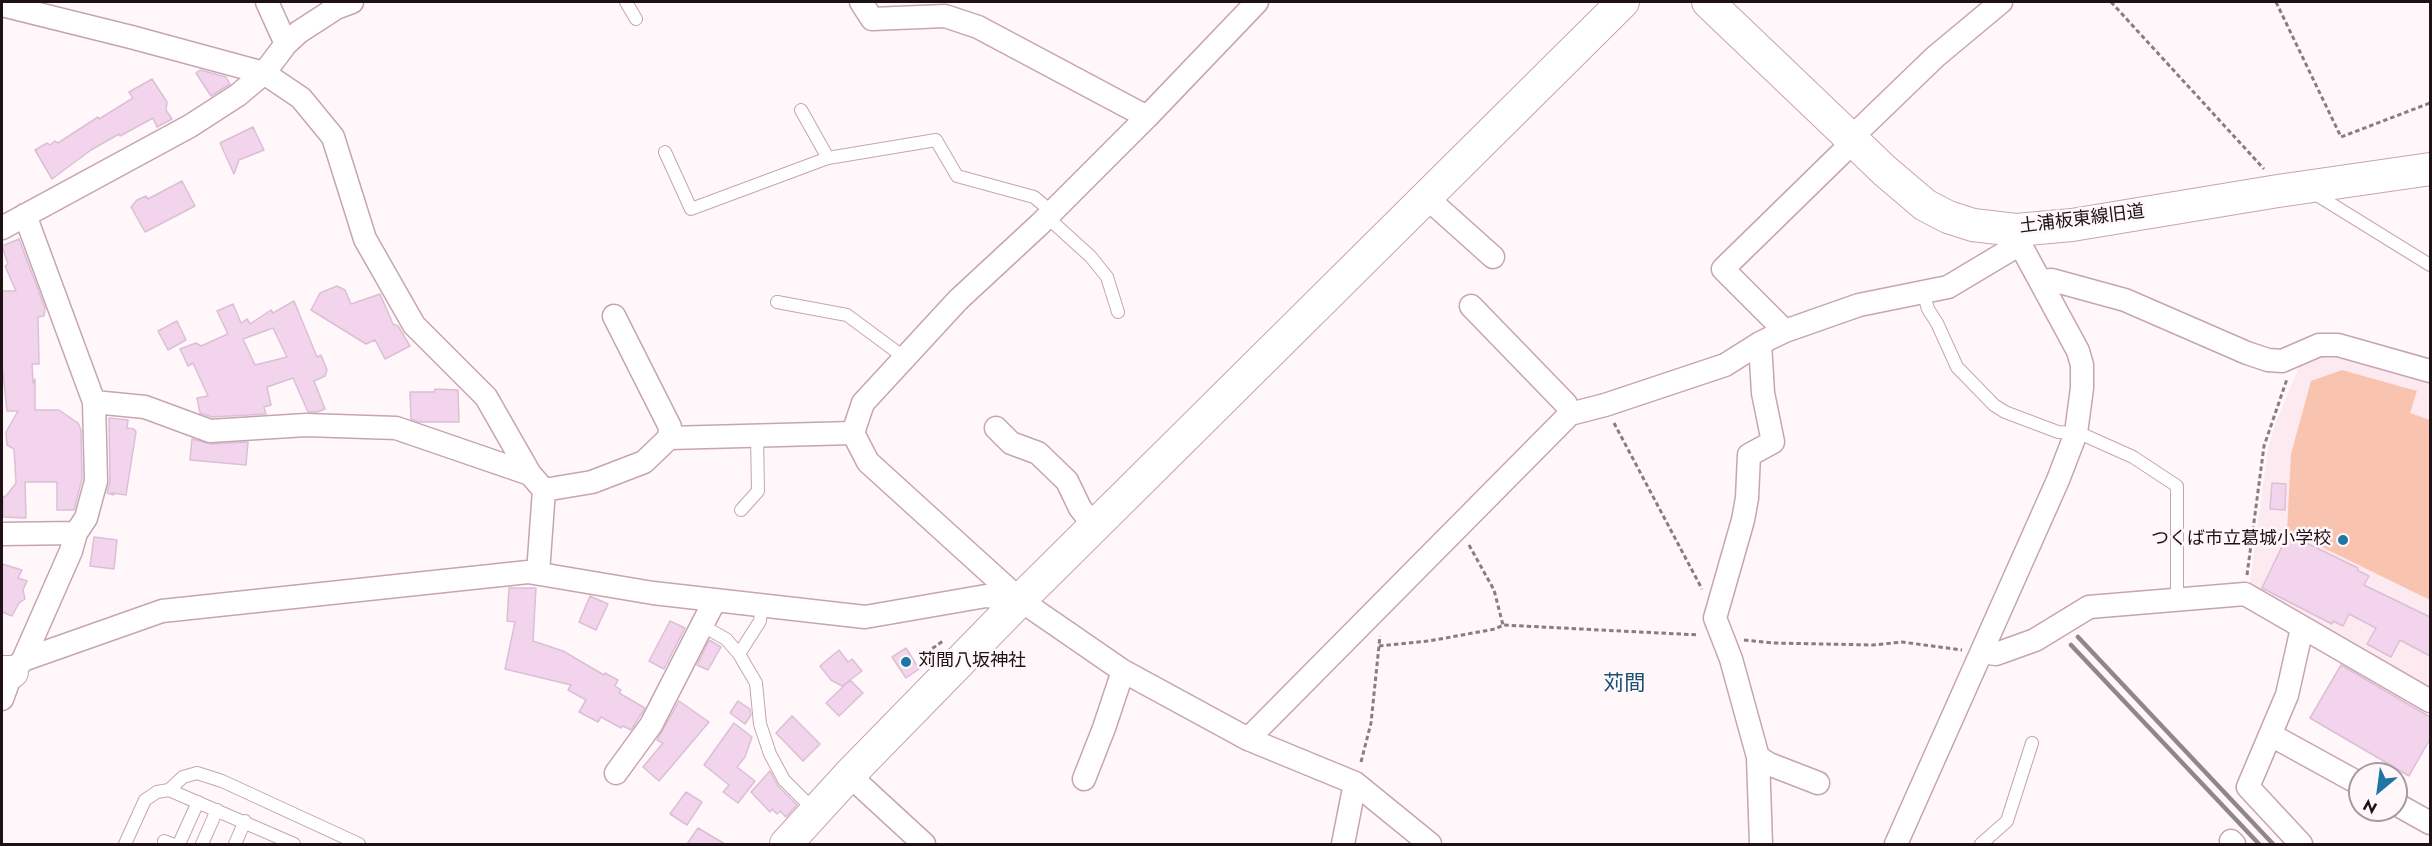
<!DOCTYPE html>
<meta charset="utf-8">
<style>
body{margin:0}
#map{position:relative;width:2432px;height:846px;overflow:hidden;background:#fff7fa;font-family:Jost,sans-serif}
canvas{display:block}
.frame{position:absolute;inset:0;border:3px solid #1e1216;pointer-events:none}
.north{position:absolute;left:2348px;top:762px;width:60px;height:60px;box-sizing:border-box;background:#fff7fa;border:2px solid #a59b9f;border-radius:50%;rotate:209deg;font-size:16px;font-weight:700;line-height:24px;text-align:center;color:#1e1216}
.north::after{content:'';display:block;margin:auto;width:21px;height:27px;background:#1e76a5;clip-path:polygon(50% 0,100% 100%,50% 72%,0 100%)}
</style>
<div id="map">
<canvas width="2432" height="846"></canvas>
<div class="frame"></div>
<div class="north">N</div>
</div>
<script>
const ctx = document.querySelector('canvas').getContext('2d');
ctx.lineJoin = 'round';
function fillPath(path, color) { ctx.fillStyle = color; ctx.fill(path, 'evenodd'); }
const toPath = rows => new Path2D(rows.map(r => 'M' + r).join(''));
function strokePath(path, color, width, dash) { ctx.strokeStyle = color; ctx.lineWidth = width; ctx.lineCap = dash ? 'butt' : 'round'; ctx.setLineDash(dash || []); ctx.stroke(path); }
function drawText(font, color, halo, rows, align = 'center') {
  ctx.font = font + ' Jost,"Noto Sans JP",sans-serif'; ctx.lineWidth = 5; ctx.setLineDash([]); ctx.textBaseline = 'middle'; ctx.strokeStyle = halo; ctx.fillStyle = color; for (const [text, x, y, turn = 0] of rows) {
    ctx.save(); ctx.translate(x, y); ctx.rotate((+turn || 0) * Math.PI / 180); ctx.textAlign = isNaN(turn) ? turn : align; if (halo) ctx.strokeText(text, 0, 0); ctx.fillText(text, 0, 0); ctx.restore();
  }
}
const built = toPath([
 [2324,353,2430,379,2430,695,2249,590,2268,448,2276,422,2302,360]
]);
const green = toPath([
 [2342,370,2417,391,2410,413,2430,420,2430,600,2287,530,2291,454,2311,381]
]);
const building = toPath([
 [200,70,226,77,230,84,211,96,196,73,200,70],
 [152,79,167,102,166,110,172,119,157,127,153,118,120,136,119,134,91,150,52,179,35,150,47,143,50,145,55,141,58,143,98,117,99,119,133,98,129,92,152,79],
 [253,127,264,150,239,160,234,174,220,143,253,127],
 [182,181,195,206,145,232,131,207,137,200,146,196,148,199,182,181],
 [19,239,45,308,44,316,38,317,39,364,32,364,33,383,35,379,35,410,59,410,78,423,81,430,82,479,74,510,57,510,57,482,25,482,26,518,3,517,3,497,6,496,16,483,14,449,7,445,6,432,18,411,7,411,2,364,2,291,16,291,5,266,8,264,2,246,19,239],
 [337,286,345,290,351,304,380,294,393,324,398,326,410,346,385,359,375,340,366,344,311,310,320,293,337,286],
 [294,301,317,357,321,355,327,370,325,376,314,381,325,409,317,412,308,412,293,378,267,387,271,405,264,407,266,414,212,417,200,413,197,398,208,396,193,363,188,366,180,349,196,343,201,346,228,334,217,311,233,304,241,323,247,319,250,324,271,310,273,313,294,301],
 [273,328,287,357,255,365,243,339,273,328],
 [177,321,186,340,168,350,158,331,177,321],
 [435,389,458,390,459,422,419,422,411,419,410,392,434,392,435,389],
 [109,418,128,420,127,428,134,429,136,432,126,495,112,493,114,495,107,493,110,481,109,418],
 [192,439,211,444,248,442,246,465,190,460,192,439],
 [2272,483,2286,484,2285,510,2270,509,2272,483],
 [2288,534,2358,568,2357,570,2369,576,2364,585,2430,617,2430,656,2400,640,2391,657,2367,644,2376,628,2349,614,2343,626,2333,621,2332,624,2262,588,2288,534],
 [94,537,117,540,114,569,90,566,94,537],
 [2,564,22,570,18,578,27,581,23,590,25,599,19,603,12,616,2,612,2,564],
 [509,588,536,588,533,641,563,651,604,675,605,673,618,680,615,686,621,690,619,693,645,708,631,730,623,726,621,728,601,717,598,722,579,712,586,700,568,690,571,685,505,669,515,622,507,621,509,588],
 [590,596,608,604,596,630,579,622,590,596],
 [670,621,685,628,664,669,649,661,670,621],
 [709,640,721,647,708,670,697,665,709,640],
 [906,648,919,669,906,678,892,657,906,648],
 [839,650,848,662,852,659,862,671,842,686,831,680,820,666,839,650],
 [2341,665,2430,717,2430,739,2409,776,2310,718,2341,665],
 [850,680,863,693,839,716,826,703,850,680],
 [679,701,709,722,659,781,643,767,663,743,657,740,679,701],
 [738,701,750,709,751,715,745,724,730,713,738,701],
 [792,716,820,744,803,761,776,733,792,716],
 [734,723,752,737,745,757,737,767,755,781,738,803,723,792,729,785,704,765,734,723],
 [770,771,778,786,797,805,786,817,780,811,777,814,772,809,770,812,751,792,770,771],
 [686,792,702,802,687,825,670,814,686,792],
 [698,828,725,844,687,844,698,828]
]);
const path = toPath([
 [2111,2,2264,169],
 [2276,2,2341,137,2430,103],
 [1614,423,1702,589],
 [1469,545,1494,590,1503,625],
 [2247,575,2264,446,2287,379],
 [1744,640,1773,643,1873,645,1902,642,1962,650],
 [1379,646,1429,641,1495,629,1503,625,1699,635],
 [920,657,943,641],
 [1361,762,1371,723,1380,636]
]);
const lane = toPath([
 [626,2,636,19],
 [801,110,828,158,936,140,957,176,1034,197,1052,212],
 [665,152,691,209,828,158],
 [2312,192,2430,265],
 [1047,217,1091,257,1107,277,1118,312],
 [1923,292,1928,309,1937,323,1957,367,1994,405,2005,412,2058,432,2076,433,2086,436,2133,457,2177,486,2177,599],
 [777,302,847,315,905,358],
 [741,510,758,491,757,436],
 [703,626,726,639,739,654,756,683,760,724,770,754,784,780,815,811],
 [739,654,760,621,762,605],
 [169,790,183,777,197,773,222,781,359,844],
 [164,841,172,844],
 [125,844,145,800,157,792,169,790,294,844],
 [179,844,198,802],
 [202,844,217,810],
 [235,844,245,821],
 [1981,844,2007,821,2032,743]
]);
const street = toPath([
 [267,2,286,44],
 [861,2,872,19,945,16,978,27,1147,117],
 [2,5,131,37,264,73,301,98,333,137,365,239,414,325,486,397,530,474],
 [1851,138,1935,57,2001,2],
 [1426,197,1493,257],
 [25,215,94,402,145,407,210,431,306,425,396,428,530,474,544,490,592,482,644,462,669,438,853,433,868,462,1020,600,1123,671,1248,739,1355,783,1430,844],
 [2,228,190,126,238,95,264,73,286,44,299,32,336,8,352,2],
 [2041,281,2052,280,2125,300,2247,353,2268,360,2282,361,2319,345,2338,345,2430,371],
 [1471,306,1566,404,1570,414],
 [614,316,670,427,669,438],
 [1785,331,1723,269,1854,141],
 [1760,343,1763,393,1773,442,1749,455,1747,498,1743,520,1715,618,1731,659,1758,757,1761,844],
 [996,428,1011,443,1038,453,1067,481,1080,508,1095,527],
 [853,433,863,403,958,300,1040,224,1147,117,1257,2],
 [76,533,86,518,96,481,94,402],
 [2,534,76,533,71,551,23,660],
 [538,573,544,490],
 [1982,652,1996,654,2035,640,2089,607,2245,594,2430,701],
 [2,699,12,672,23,660,162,611,528,572,653,593,865,617,986,596,1020,600],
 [2271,735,2360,784],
 [1248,739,1570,414,1605,405,1725,365,1760,343,1785,331,1859,305,1948,287,2020,244],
 [1758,757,1769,764,1818,783],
 [616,773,651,725,715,600],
 [849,775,924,844],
 [1084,779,1104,728,1123,671],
 [2396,804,2430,823],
 [2231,841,2234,844],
 [1343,844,1355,783],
 [1896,844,2058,480,2076,433,2082,388,2082,365,2078,351,2020,244,2017,231],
 [2301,844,2248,787,2287,695,2302,628]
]);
const secondary = toPath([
 [1708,2,1885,171,1925,205,1948,217,1973,225,2016,230,2072,225,2278,191,2430,169],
 [2,672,12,672],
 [786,844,849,775,1020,600,1623,2]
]);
const rail = toPath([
 [2078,637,2273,844],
 [2071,645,2259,844]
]);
const markers = [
 [2343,540,6,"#1e76a5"],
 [906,662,6,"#1e76a5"]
];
const streetNames = [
 ["土浦板東線旧道",2082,220,-7]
];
const poiNames = [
 ["つくば市立葛城小学校",2331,540],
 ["苅間八坂神社",918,662,"left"]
];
const quarterNames = [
 ["苅間",1624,685]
];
fillPath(built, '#fceaf0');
fillPath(green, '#f9c4af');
fillPath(building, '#f2d5ec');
strokePath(building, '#dbbfd5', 1.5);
strokePath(lane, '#c7a5b0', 14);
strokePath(street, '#c7a5b0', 25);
strokePath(secondary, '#c7a5b0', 34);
strokePath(path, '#887e81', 3, [4.5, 3]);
strokePath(lane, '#fff', 12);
strokePath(street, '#fff', 22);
strokePath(secondary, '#fff', 32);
strokePath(rail, '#91878a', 4.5);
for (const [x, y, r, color] of markers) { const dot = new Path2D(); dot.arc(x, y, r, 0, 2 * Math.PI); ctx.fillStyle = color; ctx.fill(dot); strokePath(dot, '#fff7fa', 2); }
drawText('18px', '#1e1216', '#fff7fa', streetNames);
drawText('18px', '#1e1216', '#fff7fa', poiNames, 'right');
drawText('21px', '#175172', '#fff7fa', quarterNames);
</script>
